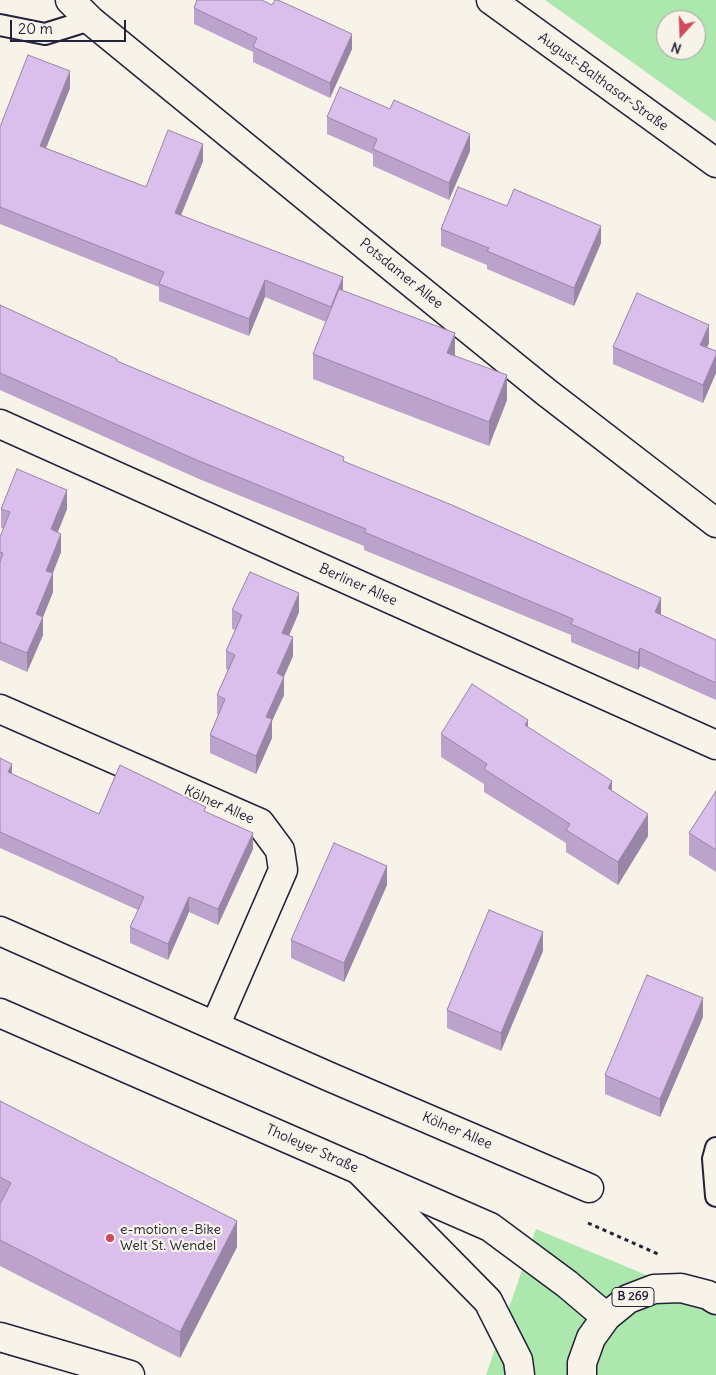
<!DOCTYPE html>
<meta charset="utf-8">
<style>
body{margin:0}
#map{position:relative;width:716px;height:1375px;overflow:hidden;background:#f7f3e8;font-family:Delius,sans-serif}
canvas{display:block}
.north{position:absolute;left:656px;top:10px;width:50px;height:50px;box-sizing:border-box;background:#f7f3e8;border:1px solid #a29fa3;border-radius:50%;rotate:200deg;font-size:14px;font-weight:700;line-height:20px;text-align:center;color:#22223b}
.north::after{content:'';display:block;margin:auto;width:18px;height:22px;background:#d1495b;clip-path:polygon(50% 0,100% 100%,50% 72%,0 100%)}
.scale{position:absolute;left:10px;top:20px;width:116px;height:22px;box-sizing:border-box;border:2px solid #22223b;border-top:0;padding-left:6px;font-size:15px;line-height:18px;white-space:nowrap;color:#22223b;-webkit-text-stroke:4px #f7f3e8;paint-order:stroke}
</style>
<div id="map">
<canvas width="716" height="1375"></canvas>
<div class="north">N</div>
<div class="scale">20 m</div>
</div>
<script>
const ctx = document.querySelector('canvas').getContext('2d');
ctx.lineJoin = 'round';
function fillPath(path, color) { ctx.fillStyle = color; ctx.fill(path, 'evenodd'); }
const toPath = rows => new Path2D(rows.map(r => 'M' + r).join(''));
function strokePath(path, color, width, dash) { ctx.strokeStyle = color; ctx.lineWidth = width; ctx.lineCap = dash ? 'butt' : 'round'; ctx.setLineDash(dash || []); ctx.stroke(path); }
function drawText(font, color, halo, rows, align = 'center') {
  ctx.font = font + ' Delius,sans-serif'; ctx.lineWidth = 4.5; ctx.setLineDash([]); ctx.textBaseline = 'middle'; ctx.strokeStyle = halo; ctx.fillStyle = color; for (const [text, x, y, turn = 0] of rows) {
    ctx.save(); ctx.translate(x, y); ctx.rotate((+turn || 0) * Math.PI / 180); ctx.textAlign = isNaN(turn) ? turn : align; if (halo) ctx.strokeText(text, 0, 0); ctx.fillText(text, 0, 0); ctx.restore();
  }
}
const green = toPath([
 [545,0,716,0,716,122],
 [666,20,696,20,696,50,666,50],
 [536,1229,716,1304,716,1375,486,1375]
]);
const path = toPath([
 [588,1223,658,1254]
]);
const service = toPath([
 [0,25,45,34,90,20],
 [716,1148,713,1159,716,1196]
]);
const minor = toPath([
 [70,0,90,20,398,272,546,392,716,523],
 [491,0,716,163],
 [0,424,716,745],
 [0,709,260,823,280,850,283,870,215,1026],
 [0,931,330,1077,589,1188],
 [0,1337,130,1375]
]);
const secondary = toPath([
 [0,1013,490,1227,567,1284,606,1317]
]);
const primary = toPath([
 [582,1375,582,1363,591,1338,606,1317,628,1299,654,1289,681,1288,708,1295,716,1300]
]);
const trunk = toPath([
 [358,1169,488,1301,518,1360,520,1375]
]);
const wall = toPath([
 [194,8,352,49,330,98,253,62,253,52,194,24],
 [70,88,46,148,146,187,203,161,181,215,343,291,455,355,507,400,489,446,313,379,313,354,326,322,265,297,249,336,159,301,159,287,0,224,0,127],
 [327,117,470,151,449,200,373,166,373,154,327,134],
 [441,229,601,243,574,306,487,269,487,265,441,246],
 [0,305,117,361,344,461,661,615,716,640,716,700,640,666,638,670,571,642,571,635,364,550,364,546,199,479,0,390],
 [709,343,707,347,716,351,716,373,703,403,613,364,613,347],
 [1,509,67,509,58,532,61,552,53,573,53,592,43,617,43,635,27,672,0,660,0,537,4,529,1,528],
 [232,610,299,612,289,636,293,656,284,677,284,695,272,721,272,738,256,774,210,753,210,735,218,715,217,714,217,695,228,670,226,669,226,651,235,630,232,629],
 [528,727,612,791,648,836,618,885,566,852,566,843,484,792,484,784,441,757,441,734],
 [0,758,12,774,99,814,206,812,253,849,218,925,189,912,168,960,130,943,130,927,138,910,0,848],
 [716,791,716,872,689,855,689,833],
 [387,885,344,982,291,958,291,940],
 [543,951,501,1051,447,1028,447,1010],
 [703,1017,660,1117,605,1094,605,1075],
 [0,1101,237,1247,180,1358,0,1266]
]);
const shadedWall = toPath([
 [352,34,352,49,330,98,330,83],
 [70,71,70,88,40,163,40,146],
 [470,134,470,151,449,200,449,183],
 [203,144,203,161,175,230,175,213],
 [601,226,601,243,574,306,574,288],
 [343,277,343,294,331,324,331,307],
 [265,280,265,297,249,336,249,319],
 [709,325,709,343,700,362,700,345],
 [455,333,455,358,447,353],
 [716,355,716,373,703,403,703,385],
 [507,375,507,400,489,446,489,422],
 [67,490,67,509,51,548,51,529],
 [61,534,61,552,46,590,46,571],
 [53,573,53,592,43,617,43,635,27,672,27,653,36,614],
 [299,593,299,612,282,651,282,633],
 [661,598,661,616,655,612],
 [293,637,293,656,277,692,277,673],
 [640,648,640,666,638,670,638,653],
 [284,677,284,695,272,721,272,738,256,774,256,756,266,717],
 [528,720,528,742,525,725],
 [12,764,12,779,8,772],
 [612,781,612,803,608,788],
 [648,814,648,836,618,885,618,862],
 [253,833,253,849,218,925,218,909],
 [387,866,387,885,344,982,344,963],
 [189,897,189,912,168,960,168,944],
 [543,932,543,951,501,1051,501,1033],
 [703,998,703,1017,660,1117,660,1099],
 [237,1221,237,1247,180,1358,180,1332]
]);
const building = toPath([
 [197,0,262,0,272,5,275,0,278,0,352,34,330,83,253,47,257,38,194,8,197,0],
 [28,55,70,71,40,146,146,187,168,130,203,144,175,213,343,277,331,307,265,280,249,319,159,284,164,272,0,207,0,127,28,55],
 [340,87,390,109,394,100,470,134,449,183,373,149,377,139,327,117,340,87],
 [458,187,507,206,514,189,601,226,574,288,487,251,489,248,441,229,458,187],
 [339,289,455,333,447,353,507,375,489,422,313,354,339,289],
 [637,293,709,325,700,345,716,351,716,355,703,385,613,347,637,293],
 [0,305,117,359,117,361,344,457,343,461,452,505,661,598,655,612,716,640,716,683,640,648,638,653,571,624,573,619,364,532,366,529,199,461,0,373,0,305],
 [17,469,67,490,51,529,61,534,46,571,53,573,36,614,43,617,27,653,0,642,0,562,3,553,0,552,0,537,10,512,1,509,17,469],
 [250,572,299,593,282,633,293,637,277,673,284,677,266,717,272,719,256,756,210,735,225,699,217,695,235,655,226,651,242,615,232,610,250,572],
 [472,684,528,720,525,725,612,781,608,788,648,814,618,862,566,830,570,824,484,769,487,764,441,734,472,684],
 [0,758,12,764,8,772,99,814,120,765,206,807,204,811,253,833,218,909,189,897,168,944,130,927,144,897,0,832,0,758],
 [716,791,716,850,689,833,716,791],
 [334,843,387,866,344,963,291,940,334,843],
 [489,910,543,932,501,1033,447,1010,489,910],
 [647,975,703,998,660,1099,605,1075,647,975],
 [0,1101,237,1221,180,1332,0,1240,0,1204,11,1183,0,1177,0,1101]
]);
const markers = [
 [110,1238,5,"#d1495b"]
];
const shields = [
 [633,1297,42]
];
const shieldNames = [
 ["B 269",633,1297]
];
const streetNames = [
 ["August-Balthasar-Straße",603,82,36],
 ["Potsdamer Allee",401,274,39],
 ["Berliner Allee",358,585,24],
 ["Kölner Allee",219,805,24],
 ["Kölner Allee",457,1131,23],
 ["Tholeyer Straße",312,1149,24]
];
const poiNames = [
 ["e-motion e-Bike",120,1230],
 ["Welt St. Wendel",120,1246]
];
fillPath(green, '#ace8ad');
strokePath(service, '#22223b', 24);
strokePath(minor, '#22223b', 31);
strokePath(secondary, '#22223b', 31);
strokePath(primary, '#22223b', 31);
strokePath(trunk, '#22223b', 31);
strokePath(path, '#22223b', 3, [4, 4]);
strokePath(service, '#f7f3e8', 20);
strokePath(minor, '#f7f3e8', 28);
strokePath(secondary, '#f7f3e8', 28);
strokePath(primary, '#f7f3e8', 28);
strokePath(trunk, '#f7f3e8', 28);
fillPath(wall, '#bba3cb');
fillPath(shadedWall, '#9985a5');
fillPath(building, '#dabeec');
strokePath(building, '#9985a5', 1);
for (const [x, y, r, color] of markers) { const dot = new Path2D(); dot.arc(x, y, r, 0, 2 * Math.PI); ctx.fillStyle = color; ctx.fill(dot); strokePath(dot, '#f7f3e8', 2); }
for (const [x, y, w] of shields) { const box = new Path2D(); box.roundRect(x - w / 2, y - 9.5, w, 19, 4); ctx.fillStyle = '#f7f3e8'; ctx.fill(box); strokePath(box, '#22223b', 1); }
drawText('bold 12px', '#22223b', null, shieldNames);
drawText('14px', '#22223b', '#f7f3e8', streetNames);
drawText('14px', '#22223b', '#f7f3e8', poiNames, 'left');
</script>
